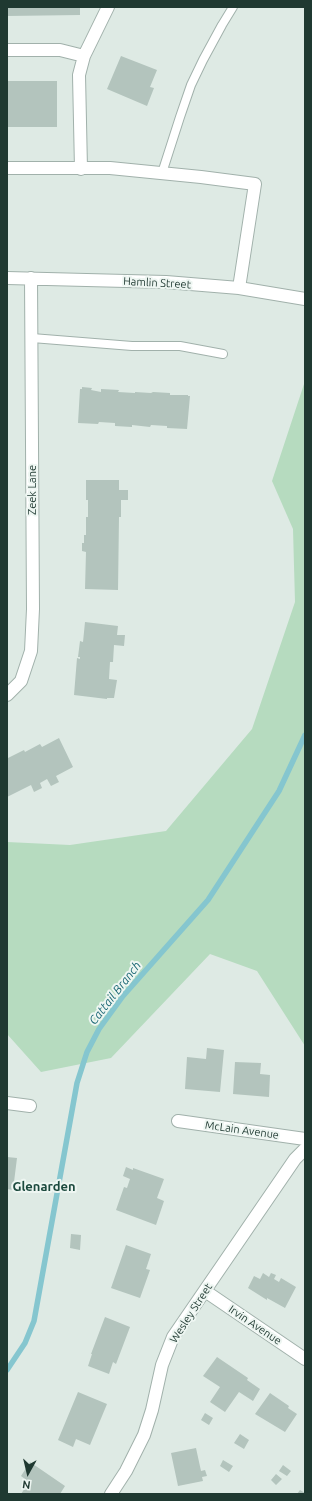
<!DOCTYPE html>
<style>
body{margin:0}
#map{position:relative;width:312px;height:1501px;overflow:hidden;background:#deeae4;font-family:Ubuntu,sans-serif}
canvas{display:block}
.frame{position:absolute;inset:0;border:8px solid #1f3931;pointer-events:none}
.north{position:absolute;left:8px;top:1453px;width:40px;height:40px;-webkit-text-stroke:3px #eef6f2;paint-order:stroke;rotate:188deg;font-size:11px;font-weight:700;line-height:16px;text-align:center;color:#1f3931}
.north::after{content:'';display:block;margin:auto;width:14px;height:18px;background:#1f3931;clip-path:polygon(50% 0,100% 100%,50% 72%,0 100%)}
</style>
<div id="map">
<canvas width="312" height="1501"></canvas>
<div class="frame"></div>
<div class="north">N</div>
</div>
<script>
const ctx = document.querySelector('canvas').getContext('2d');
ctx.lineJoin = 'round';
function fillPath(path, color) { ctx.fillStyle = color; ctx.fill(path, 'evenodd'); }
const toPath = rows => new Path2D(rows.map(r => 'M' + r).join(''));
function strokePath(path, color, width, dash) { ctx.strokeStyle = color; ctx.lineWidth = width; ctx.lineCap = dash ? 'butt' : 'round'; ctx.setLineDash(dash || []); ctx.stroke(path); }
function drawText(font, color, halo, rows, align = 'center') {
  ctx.font = font + ' Ubuntu,sans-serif'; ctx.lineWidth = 4; ctx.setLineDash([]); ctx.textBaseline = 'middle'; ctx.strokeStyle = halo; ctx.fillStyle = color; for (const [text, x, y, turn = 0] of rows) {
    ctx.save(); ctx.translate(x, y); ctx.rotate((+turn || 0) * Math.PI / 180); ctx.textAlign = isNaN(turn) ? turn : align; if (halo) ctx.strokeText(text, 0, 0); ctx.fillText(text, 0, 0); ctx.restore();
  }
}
const green = toPath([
 [305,381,305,1046,257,971,210,954,111,1058,41,1072,7,1034,7,842,70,845,166,831,252,729,295,602,293,529,272,481]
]);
const stream = toPath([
 [7,1370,25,1343,34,1321,77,1083,87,1052,99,1029,123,996,208,900,279,791,305,735]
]);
const building = toPath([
 [7,7,80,7,80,15,7,16],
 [121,56,157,70,150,87,154,88,147,106,107,89],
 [7,81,57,81,57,127,7,127],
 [82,387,92,388,91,390,101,392,101,389,119,390,118,392,135,393,135,392,151,393,153,392,170,393,170,395,188,395,188,396,190,396,187,429,167,428,167,426,151,425,150,427,132,425,132,427,115,426,115,423,99,422,98,424,78,423,80,389,82,389],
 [86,480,119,480,119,490,128,490,128,500,121,500,121,517,119,517,118,590,85,589,86,552,82,551,82,543,84,543,84,535,86,535,86,517,88,517,88,500,86,500],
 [85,622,118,626,117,635,125,635,124,646,114,645,113,662,110,662,109,679,117,680,114,698,107,698,107,699,74,695,77,658,80,659,80,657,78,657,80,641,83,642],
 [59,738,73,767,56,776,59,782,51,786,47,779,40,783,42,788,34,792,31,785,7,797,8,758,24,750,25,752,40,744,42,747],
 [207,1048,224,1050,220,1092,185,1089,187,1057,206,1059],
 [235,1062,261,1063,260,1074,270,1075,269,1097,233,1094],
 [7,1157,17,1158,13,1190,7,1189],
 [126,1167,133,1170,133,1168,164,1179,157,1198,164,1201,156,1225,116,1210,124,1187,127,1188,130,1179,123,1176],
 [71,1234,81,1235,80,1250,70,1248],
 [126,1245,151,1254,146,1269,150,1270,140,1298,111,1288],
 [263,1273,269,1277,271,1273,276,1275,274,1279,279,1282,281,1278,296,1287,285,1308,267,1298,267,1300,248,1288,254,1276,260,1279],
 [105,1317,130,1327,116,1364,113,1362,109,1374,88,1366,92,1354,91,1354],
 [217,1357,248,1378,247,1380,260,1389,253,1401,239,1392,225,1412,210,1402,220,1387,203,1376],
 [78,1392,107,1404,90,1445,76,1439,73,1447,58,1440],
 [270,1393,289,1406,288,1408,297,1414,285,1432,255,1414],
 [205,1413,213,1418,209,1425,201,1420],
 [240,1434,249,1440,244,1449,234,1443],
 [196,1448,201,1471,205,1470,207,1476,202,1477,203,1481,178,1486,171,1453],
 [223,1460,233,1466,229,1472,220,1466],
 [30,1462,65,1486,60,1494,21,1494,29,1482,21,1476],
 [283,1465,291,1471,287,1476,279,1471],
 [276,1474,282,1479,276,1485,271,1480],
 [300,1490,305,1493,305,1494,297,1494]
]);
const lane = toPath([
 [162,173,180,117,191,85,203,60,222,25,233,7],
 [32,338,132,346,180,346,223,354]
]);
const street = toPath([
 [7,50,60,50,84,56],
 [7,168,110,168,201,177,255,184,239,288],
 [81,169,79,75,84,56,108,7],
 [7,278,166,282,239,288,305,299],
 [7,695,21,681,31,651,33,609,31,278],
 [7,1103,30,1106],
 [178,1121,305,1139],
 [205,1291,305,1359],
 [111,1494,126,1471,144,1435,152,1410,162,1365,173,1337,295,1159,305,1149]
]);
const streetNames = [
 ["Hamlin Street",157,283,3],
 ["Zeek Lane",32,490,-90],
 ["McLain Avenue",242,1130,8],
 ["Wesley Street",191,1313,-57],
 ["Irvin Avenue",255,1325,34]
];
const waterNames = [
 ["Cattail Branch",115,993,-52]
];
const quarterNames = [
 ["Glenarden",44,1187]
];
fillPath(green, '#b6dbbf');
strokePath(stream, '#85c6cf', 5.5);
fillPath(building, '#b3c4bd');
strokePath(lane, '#a1b1ab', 10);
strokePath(street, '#a1b1ab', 14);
strokePath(lane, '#fff', 8);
strokePath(street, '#fff', 12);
drawText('11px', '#1f3931', '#eef6f2', streetNames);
drawText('italic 12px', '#1a6774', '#eef6f2', waterNames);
drawText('bold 13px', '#1c4a3e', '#eef6f2', quarterNames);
</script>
